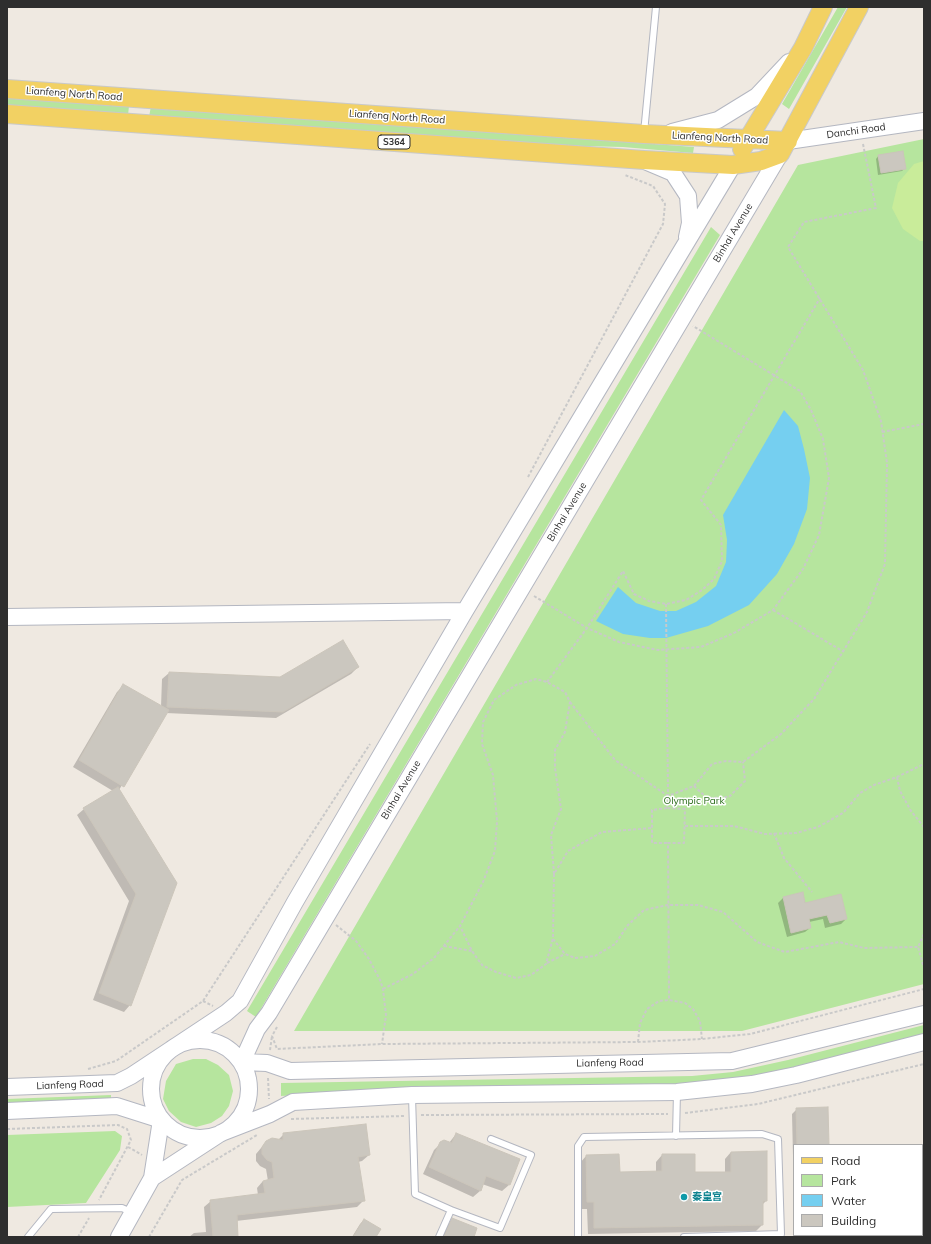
<!DOCTYPE html>
<meta charset="utf-8">
<style>
body{margin:0}
#map{position:relative;width:931px;height:1244px;overflow:hidden;background:#efe9e1;font-family:Mulish,sans-serif}
canvas{display:block}
.frame{position:absolute;inset:0;border:8px solid #2e2e2e;pointer-events:none}
.legend{position:absolute;left:793px;top:1144px;width:130px;height:92px;box-sizing:border-box;background:#fff;border:1px solid #ababab;margin:0;padding:5px 7px;list-style:none;font-size:12px;color:#2e2e2e}
.legend li{display:flex;align-items:center;gap:8px;height:20px}
.legend b{width:20px;border:1px solid #ababab}
</style>
<div id="map">
<canvas width="931" height="1244"></canvas>
<div class="frame"></div>
<ul class="legend">
<li><b style="height:5px;background:#f2d163"></b>Road</li>
<li><b style="height:11px;background:#b6e59e"></b>Park</li>
<li><b style="height:11px;background:#75cff0"></b>Water</li>
<li><b style="height:11px;background:#cbc7bf"></b>Building</li>
</ul>
</div>
<script>
const ctx = document.querySelector('canvas').getContext('2d');
ctx.lineJoin = 'round';
function fillPath(path, color) { ctx.fillStyle = color; ctx.fill(path, 'evenodd'); }
const toPath = rows => new Path2D(rows.map(r => 'M' + r).join(''));
function strokePath(path, color, width, dash) { ctx.strokeStyle = color; ctx.lineWidth = width; ctx.lineCap = dash ? 'butt' : 'round'; ctx.setLineDash(dash || []); ctx.stroke(path); }
function drawText(font, color, halo, rows, align = 'center') {
  ctx.font = font + ' Mulish,"Noto Sans SC",sans-serif'; ctx.lineWidth = 3; ctx.setLineDash([]); ctx.textBaseline = 'middle'; ctx.strokeStyle = halo; ctx.fillStyle = color; for (const [text, x, y, turn = 0] of rows) {
    ctx.save(); ctx.translate(x, y); ctx.rotate((+turn || 0) * Math.PI / 180); ctx.textAlign = isNaN(turn) ? turn : align; if (halo) ctx.strokeText(text, 0, 0); ctx.fillText(text, 0, 0); ctx.restore();
  }
}
const green = toPath([
 [838,7,847,7,789,109,782,104],
 [7,96,129,106,128,115,7,106],
 [151,106,694,147,693,153,623,147,543,145,149,117],
 [924,139,924,984,742,1031,294,1031,798,165],
 [711,227,720,235,256,1017,247,1011],
 [924,1025,924,1035,790,1070,737,1080,697,1084,423,1088,281,1096,281,1083,692,1076,733,1072,788,1060],
 [193,1059,206,1059,218,1065,229,1075,233,1091,229,1106,222,1116,211,1123,196,1127,181,1122,169,1111,163,1099,166,1081,176,1064],
 [111,1095,111,1102,7,1106,7,1099],
 [115,1131,122,1136,120,1150,86,1203,7,1207,7,1135]
]);
const pitch = toPath([
 [924,161,924,241,920,241,903,229,892,208,898,183,914,164]
]);
const water = toPath([
 [784,410,798,426,804,449,810,478,807,509,794,544,777,574,749,605,708,626,666,638,650,638,623,634,596,621,618,587,636,603,660,611,676,611,696,602,716,586,726,562,727,540,723,515]
]);
const shadow = toPath([
 [879,155,905,168,902,171,878,175,876,159],
 [358,667,351,674,276,718,166,713,119,790,176,883,130,1005,124,1012,93,1000,129,901,77,815,84,809,113,791,73,767,117,692,124,685,161,707,162,679,169,673,280,678],
 [802,893,805,904,846,919,841,924,825,928,823,919,809,922,810,928,805,932,787,937,778,903,783,898],
 [797,1109,828,1145,794,1145,793,1156,792,1114],
 [284,1134,369,1155,362,1161,358,1162,364,1200,357,1207,236,1221,237,1237,189,1237,194,1233,206,1232,204,1207,211,1201,258,1195,257,1188,263,1181,268,1181,266,1169,260,1166,256,1161,256,1154,266,1142,278,1140],
 [456,1134,518,1160,509,1185,502,1191,482,1184,480,1191,473,1197,423,1174,434,1150,441,1143,449,1143],
 [731,1152,766,1201,762,1205,762,1225,756,1231,588,1234,587,1209,580,1209,580,1163,586,1156,619,1173,656,1172,656,1162,662,1155,694,1173,725,1173,725,1159],
 [364,1220,374,1237,352,1237,360,1224],
 [452,1220,473,1237,442,1237,448,1225]
]);
const building = toPath([
 [903,151,906,169,881,173,878,155,903,151],
 [343,640,359,667,283,712,167,707,169,672,280,677,343,640],
 [123,684,169,710,124,787,79,760,123,684],
 [118,787,177,883,131,1006,99,993,136,894,83,808,118,787],
 [803,892,805,903,841,894,847,919,830,923,827,915,809,919,811,928,791,933,783,897,803,892],
 [828,1107,829,1145,797,1145,796,1108,828,1107],
 [366,1124,370,1155,358,1157,365,1201,237,1215,238,1237,213,1237,210,1200,265,1193,263,1181,274,1178,272,1162,267,1160,262,1154,262,1147,266,1141,272,1138,283,1140,283,1133,366,1124],
 [456,1133,520,1159,510,1185,486,1176,481,1191,429,1167,440,1142,444,1140,452,1143,456,1133],
 [767,1151,767,1201,763,1201,763,1225,594,1228,594,1202,587,1202,586,1155,619,1154,620,1172,662,1171,662,1154,695,1154,695,1172,731,1172,731,1152,767,1151],
 [452,1218,477,1228,474,1237,444,1237,452,1218],
 [364,1219,381,1229,376,1237,353,1237,364,1219]
]);
const path = toPath([
 [882,432,924,424],
 [528,477,663,224,665,204,653,186,625,175],
 [534,596,587,628,619,642,658,650,701,647,734,633,773,610,803,569,819,535,829,478,823,439,811,410,800,391,693,326],
 [666,604,668,796,694,786,712,764,726,761,743,762,781,734,814,699,867,612,885,564,887,463,881,421,863,370,788,247,804,222,876,208,863,144],
 [773,610,844,652],
 [547,682,587,628,623,571,634,594,649,601,666,604,686,600,702,590,714,579,722,561,721,525,701,500,820,298],
 [570,702,615,760,668,796,667,808,685,809,684,843,668,843,669,1000],
 [897,777,900,791,911,811,924,827],
 [694,786,707,798,729,797,745,781,743,762],
 [667,808,652,810,652,843,668,843],
 [685,826,734,826,765,834,796,833,818,827,843,813,860,793,874,785,897,777,924,764],
 [774,833,784,858,812,892],
 [554,874,551,835,561,809,555,768,555,750,565,732,570,702,565,692,547,682,536,679,516,685,494,700,483,722,482,744,493,775,497,821,495,851,483,882,460,926,472,951,482,965,496,972,516,978,531,975,546,964,553,938,554,874,568,851,602,832,652,828],
 [336,925,356,941,369,959,380,980,383,989,386,1015,382,1044],
 [924,934,918,947,924,968],
 [553,939,565,954,575,958,595,956,615,944,628,925,644,910,668,905,698,905,723,912,757,942,785,952,839,942,864,948,918,947],
 [444,946,472,951],
 [547,963,565,954],
 [383,989,413,974,434,958,460,926],
 [203,1001,213,1006],
 [277,1027,272,1036,277,1049,382,1044,638,1042,702,1039,750,1034,924,989],
 [638,1042,640,1023,647,1009,659,1001,669,1000,685,1003,693,1009,700,1021,702,1039],
 [270,1050,272,1036],
 [88,1069,116,1061,203,1001,370,744],
 [268,1078,269,1099],
 [685,1113,758,1104,924,1064],
 [421,1115,668,1114],
 [291,1119,404,1116],
 [7,1129,118,1125,127,1129,131,1140,99,1200],
 [128,1147,142,1155],
 [78,1237,89,1218],
 [149,1237,182,1180,257,1135]
]);
const lane = toPath([
 [644,133,656,7],
 [412,1096,415,1194,451,1210,439,1237],
 [676,1136,677,1092],
 [922,1153,924,1153],
 [451,1210,500,1228,531,1155,491,1139],
 [28,1237,51,1209,122,1208,131,1212],
 [578,1237,578,1146,584,1137,762,1134,778,1139,781,1234,684,1237]
]);
const secondary = toPath([
 [672,132,718,120,757,96,789,62],
 [788,141,924,121],
 [780,154,269,1013,257,1029,242,1062,267,1063,290,1071,732,1061,924,1014],
 [647,162,673,173,688,196,690,223,687,237],
 [7,617,465,611],
 '151 1089a49 49 0 1 1 98 0a49 49 0 1 1-98 0Z',
 [7,1087,117,1083,131,1076,226,1013,240,1001,295,902,465,611,733,165],
 [7,1111,117,1106,161,1120,152,1178,119,1237],
 [152,1178,221,1133,270,1114,293,1102,412,1095,677,1092,752,1084,796,1075,924,1042]
]);
const primary = toPath([
 [7,89,644,134,788,141],
 [7,114,644,160,733,165,761,161,780,154,859,7],
 [742,149,803,48,823,7]
]);
const markers = [
 [684,1197,4,"#0f9aa8"]
];
const shields = [
 [394,142,32]
];
const shieldNames = [
 ["S364",394,142]
];
const streetNames = [
 ["Lianfeng North Road",74,94,4],
 ["Lianfeng North Road",397,117,4],
 ["Danchi Road",856,131,-8],
 ["Lianfeng North Road",720,138,3],
 ["Binhai Avenue",733,233,-59],
 ["Binhai Avenue",567,512,-59],
 ["Binhai Avenue",401,790,-59],
 ["Lianfeng Road",610,1063,-1],
 ["Lianfeng Road",70,1085,-2]
];
const parkNames = [
 ["Olympic Park",694,801]
];
const cultureNames = [
 ["秦皇宫",692,1197]
];
fillPath(green, '#b6e59e');
fillPath(pitch, '#c9ec9a');
fillPath(water, '#75cff0');
fillPath(shadow, '#0003');
fillPath(building, '#cbc7bf');
strokePath(building, '#cbc5ba', 1);
strokePath(lane, '#b4b7c1', 8);
strokePath(secondary, '#b4b7c1', 18);
strokePath(primary, '#c9c9c9', 20);
strokePath(path, '#c9c9c9', 2, [3, 2]);
strokePath(lane, '#fff', 6);
strokePath(secondary, '#fff', 16);
strokePath(primary, '#f2d163', 18);
for (const [x, y, r, color] of markers) { const dot = new Path2D(); dot.arc(x, y, r, 0, 2 * Math.PI); ctx.fillStyle = color; ctx.fill(dot); strokePath(dot, '#fff', 1.5); }
for (const [x, y, w] of shields) { const box = new Path2D(); box.roundRect(x - w / 2, y - 7, w, 14, 3); ctx.fillStyle = '#fff'; ctx.fill(box); strokePath(box, '#2e2e2e', 1); }
drawText('bold 9px', '#2e2e2e', null, shieldNames);
drawText('10px', '#2e2e2e', '#fff', streetNames);
drawText('10px', '#2c6e1b', '#fff', parkNames);
drawText('bold 10px', '#0d838f', '#fff', cultureNames, 'left');
</script>
